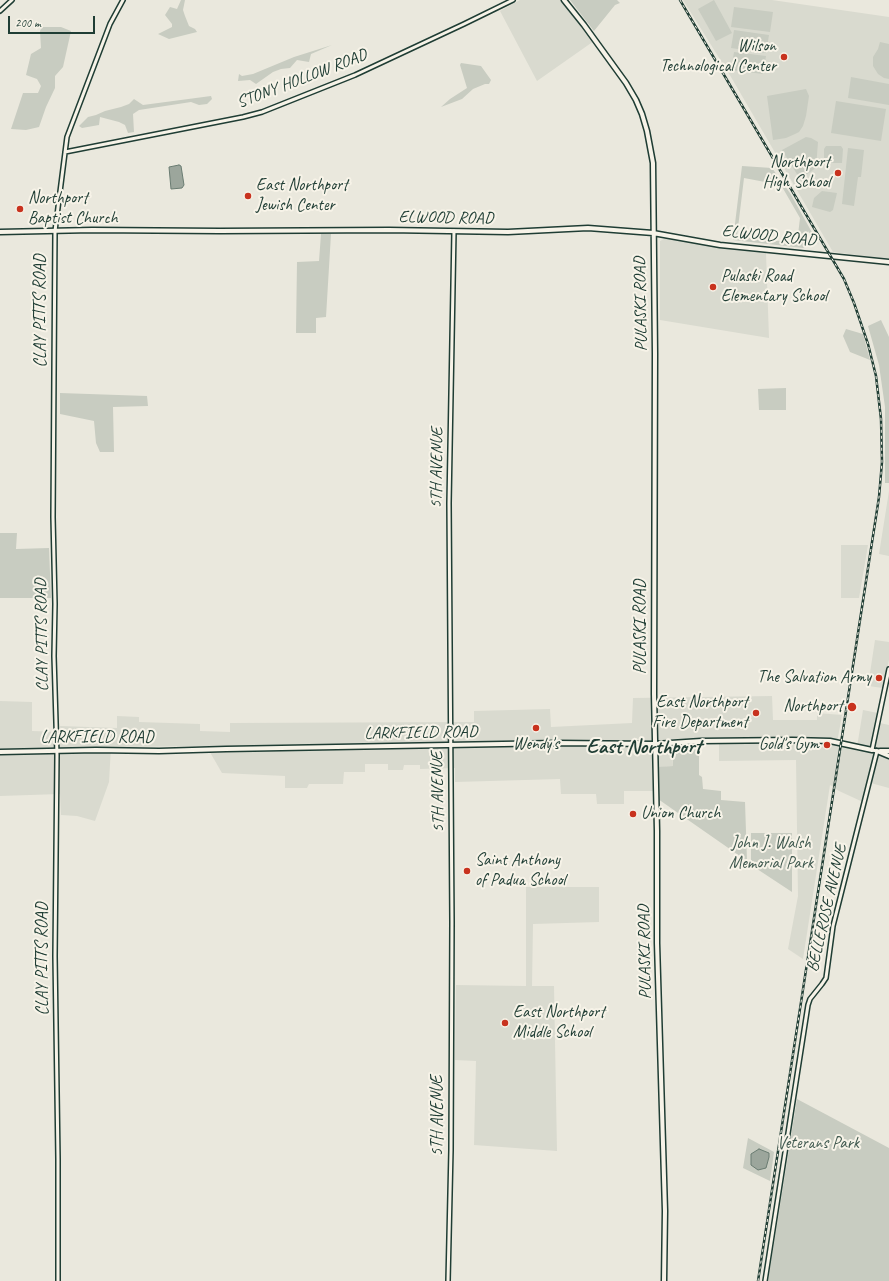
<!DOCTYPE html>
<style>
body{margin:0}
#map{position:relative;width:889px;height:1281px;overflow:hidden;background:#eae8dd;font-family:Caveat,sans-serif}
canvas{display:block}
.scale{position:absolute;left:8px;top:16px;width:87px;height:18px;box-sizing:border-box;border:2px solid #1f3d34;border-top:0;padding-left:5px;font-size:12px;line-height:14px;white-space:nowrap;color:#1f3d34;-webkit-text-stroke:3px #f7f3e8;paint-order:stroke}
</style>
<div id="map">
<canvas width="889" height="1281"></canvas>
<div class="scale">200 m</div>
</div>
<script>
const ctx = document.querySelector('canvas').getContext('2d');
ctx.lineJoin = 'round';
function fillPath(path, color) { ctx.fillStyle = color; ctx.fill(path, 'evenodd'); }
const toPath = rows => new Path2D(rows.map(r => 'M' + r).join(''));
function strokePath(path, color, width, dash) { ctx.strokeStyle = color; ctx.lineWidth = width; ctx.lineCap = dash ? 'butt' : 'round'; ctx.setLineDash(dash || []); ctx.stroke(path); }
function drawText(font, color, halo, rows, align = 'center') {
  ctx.font = font + ' Caveat,sans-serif'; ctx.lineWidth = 4; ctx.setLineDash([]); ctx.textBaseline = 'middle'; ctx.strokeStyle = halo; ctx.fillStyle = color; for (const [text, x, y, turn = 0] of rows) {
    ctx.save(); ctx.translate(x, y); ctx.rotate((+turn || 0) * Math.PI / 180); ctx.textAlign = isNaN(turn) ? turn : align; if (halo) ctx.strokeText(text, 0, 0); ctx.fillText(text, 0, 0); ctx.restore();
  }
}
const built = toPath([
 [520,0,560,0,594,41,537,81,500,11],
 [683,0,772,0,889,17,889,259,833,252,731,77],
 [666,238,766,253,769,338,660,320,660,241],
 [889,491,889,556,879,554],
 [841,545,868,545,859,598,841,598],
 [875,640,889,642,889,660,883,688,868,686],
 [772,696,773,720,817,720,817,713,842,715,837,743,857,747,863,710,878,713,875,722,889,725,889,788,867,782,863,802,839,791,830,785,803,959,788,949,798,896,796,760,719,761,719,738,672,739,673,766,652,768,653,791,624,791,624,804,597,804,596,794,561,794,560,779,455,782,455,768,420,769,420,765,404,765,403,770,388,770,388,764,365,764,365,772,344,772,343,784,309,784,307,788,285,788,285,776,222,773,211,754,211,746,111,747,109,782,95,821,77,816,61,815,60,794,0,796,0,701,32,702,32,731,61,732,60,726,117,728,117,716,139,717,139,722,200,724,200,731,230,732,230,723,474,722,474,711,550,709,551,727,632,723,633,698],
 [526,887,599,887,599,922,533,924,532,986,554,986,557,1151,474,1145,476,1061,455,1060,456,985,526,986]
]);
const green = toPath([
 [181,0,185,0,183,10,185,16,189,26,195,29,197,32,169,39,158,34,172,27,172,24,165,15,170,7,177,9],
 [570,0,617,0,620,3,615,5,594,31],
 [714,0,732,33,716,41,698,9],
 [734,7,773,12,770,32,731,27],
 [42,27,61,27,71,31,63,67,55,76,55,88,46,107,39,127,26,130,11,129,23,93,38,93,41,86,37,79,26,75,31,54,41,48,40,31],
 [734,30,769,35,766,53,731,48],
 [880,42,889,44,889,79,884,78,878,74,873,66,873,57,878,49],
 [332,45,311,54,309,62,297,60,290,68,281,69,273,72,256,84,250,80,238,81,239,74,242,76,253,74,294,57],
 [734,52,766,56,763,74,731,70],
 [461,63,481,66,491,80,489,84,485,84,473,89,462,99,441,107,450,99,467,88,460,65],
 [851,77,889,84,889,105,848,98],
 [806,89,809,96,806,116,803,126,799,132,795,134,786,138,773,140,767,96],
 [211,96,212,99,207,104,199,105,191,102,139,110,133,114,134,132,128,133,125,125,119,122,100,117,99,125,82,128,79,126,88,117,96,115,105,111,121,107,129,104,134,99,143,105],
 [836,101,886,109,881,141,831,133],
 [806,137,811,138,818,142,816,168,800,179,782,150],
 [826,146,841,146,843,149,842,163,828,163,824,158,824,149],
 [848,148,864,150,861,177,858,177,854,206,842,204],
 [742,166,772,168,790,193,819,245,808,231,807,244,806,247,803,248,733,240],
 [744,178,781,185,800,218,797,243,737,236],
 [822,191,837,193,833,210,830,212,812,207,814,198],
 [321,234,331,234,326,317,316,318,316,333,296,333,297,262,319,261],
 [881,320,889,337,889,483,885,483,885,407,879,365,868,326],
 [846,329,863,334,870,360,850,352,843,336],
 [786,388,786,410,759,410,758,389],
 [60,393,147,396,148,406,113,407,114,452,100,452,96,443,94,421,60,414],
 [0,533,17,533,16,549,49,548,51,598,0,598],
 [699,746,699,775,702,777,703,789,721,791,721,800,745,802,747,861,658,799,658,767,673,766,673,748],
 [751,833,792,833,792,892,751,865],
 [797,1099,889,1148,889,1281,768,1281],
 [748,1138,774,1152,770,1181,743,1168]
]);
const water = toPath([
 [179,165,181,166,184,185,182,188,171,189,169,167,179,165],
 [759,1149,769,1153,769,1157,766,1168,758,1170,751,1165,751,1154,759,1149]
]);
const minor = toPath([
 [0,11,12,0],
 [65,152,243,117,262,112,355,75,464,24,513,0],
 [58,1281,58,1159,55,956,57,755,54,656,55,604,53,517,55,231,67,137,110,24,123,0],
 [448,1281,451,1150,452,922,449,503,454,231],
 [765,1281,808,1005,810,999,822,984,826,978,833,926,877,751,872,750,889,669]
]);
const major = toPath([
 [564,0,584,25,626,83,636,100,642,114,647,131,653,163,655,354,654,694,657,831,657,943,665,1211,664,1281],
 [0,232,92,230,220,231,389,230,508,232,588,228,653,233,720,245,889,262],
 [877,751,889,756],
 [880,751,889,751],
 [0,752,96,750,159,751,226,749,558,743,655,744,701,741,792,740,830,741,872,750]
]);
const rail = toPath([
 [680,0,844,279,854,303,868,344,876,376,881,419,882,462,879,497,758,1281]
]);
const markers = [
 [784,57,4,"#c8321e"],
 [838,173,4,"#c8321e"],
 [248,196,4,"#c8321e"],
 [20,209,4,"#c8321e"],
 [713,287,4,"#c8321e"],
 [879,678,4,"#c8321e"],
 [852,707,5,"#c8321e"],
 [756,713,4,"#c8321e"],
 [536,728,4,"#c8321e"],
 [827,745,4,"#c8321e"],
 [633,814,4,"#c8321e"],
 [467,871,4,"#c8321e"],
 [505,1023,4,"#c8321e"]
];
const poiNames = [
 ["Wilson",776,47],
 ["Technological Center",776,67],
 ["Northport",830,163],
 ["High School",830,183],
 ["East Northport",256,186,"left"],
 ["Jewish Center",256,206,"left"],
 ["Northport",28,199,"left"],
 ["Baptist Church",28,219,"left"],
 ["Pulaski Road",721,277,"left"],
 ["Elementary School",721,297,"left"],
 ["The Salvation Army",871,678],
 ["East Northport",748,703],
 ["Fire Department",748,723],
 ["Northport",843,707],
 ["Wendy's",536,745,"center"],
 ["Gold's Gym",819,745],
 ["Union Church",641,814,"left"],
 ["Saint Anthony",475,861,"left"],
 ["of Padua School",475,881,"left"],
 ["East Northport",513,1013,"left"],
 ["Middle School",513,1033,"left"]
];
const streetNames = [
 ["STONY HOLLOW ROAD",302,79,-21],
 ["ELWOOD ROAD",446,218,1],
 ["ELWOOD ROAD",769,236,6],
 ["PULASKI ROAD",641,304,-91],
 ["CLAY PITTS ROAD",41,311,-90],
 ["5TH AVENUE",437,468,-89],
 ["PULASKI ROAD",641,627,-90],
 ["CLAY PITTS ROAD",42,635,-91],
 ["LARKFIELD ROAD",421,733,-1],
 ["LARKFIELD ROAD",97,738],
 ["5TH AVENUE",438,792,-91],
 ["BELLEROSE AVENUE",827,908,-77],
 ["PULASKI ROAD",645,952,-91],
 ["CLAY PITTS ROAD",43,959,-90],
 ["5TH AVENUE",438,1116,-90]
];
const parkNames = [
 ["John J. Walsh",771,844],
 ["Memorial Park",771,864],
 ["Veterans Park",818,1144]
];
const districtNames = [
 ["East Northport",644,747]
];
fillPath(built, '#d9dacf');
fillPath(green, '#c8ccc1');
fillPath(water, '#9ca69c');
strokePath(water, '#6a7c72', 1);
strokePath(minor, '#1f3d34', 6);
strokePath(major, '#1f3d34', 7);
strokePath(minor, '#f7f3e8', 3);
strokePath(major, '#f7f3e8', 4);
strokePath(rail, '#1f3d34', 2.5);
strokePath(rail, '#f7f3e8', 1, [3]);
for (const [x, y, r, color] of markers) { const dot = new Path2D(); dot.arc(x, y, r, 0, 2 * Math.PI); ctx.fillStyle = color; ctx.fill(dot); strokePath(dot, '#f7f3e8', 1.5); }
drawText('17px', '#1f3d34', '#f7f3e8', poiNames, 'right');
drawText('17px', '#1f3d34', '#f7f3e8', streetNames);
drawText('17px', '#415a50', '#f7f3e8', parkNames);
drawText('bold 21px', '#1f3d34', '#f7f3e8', districtNames);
</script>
